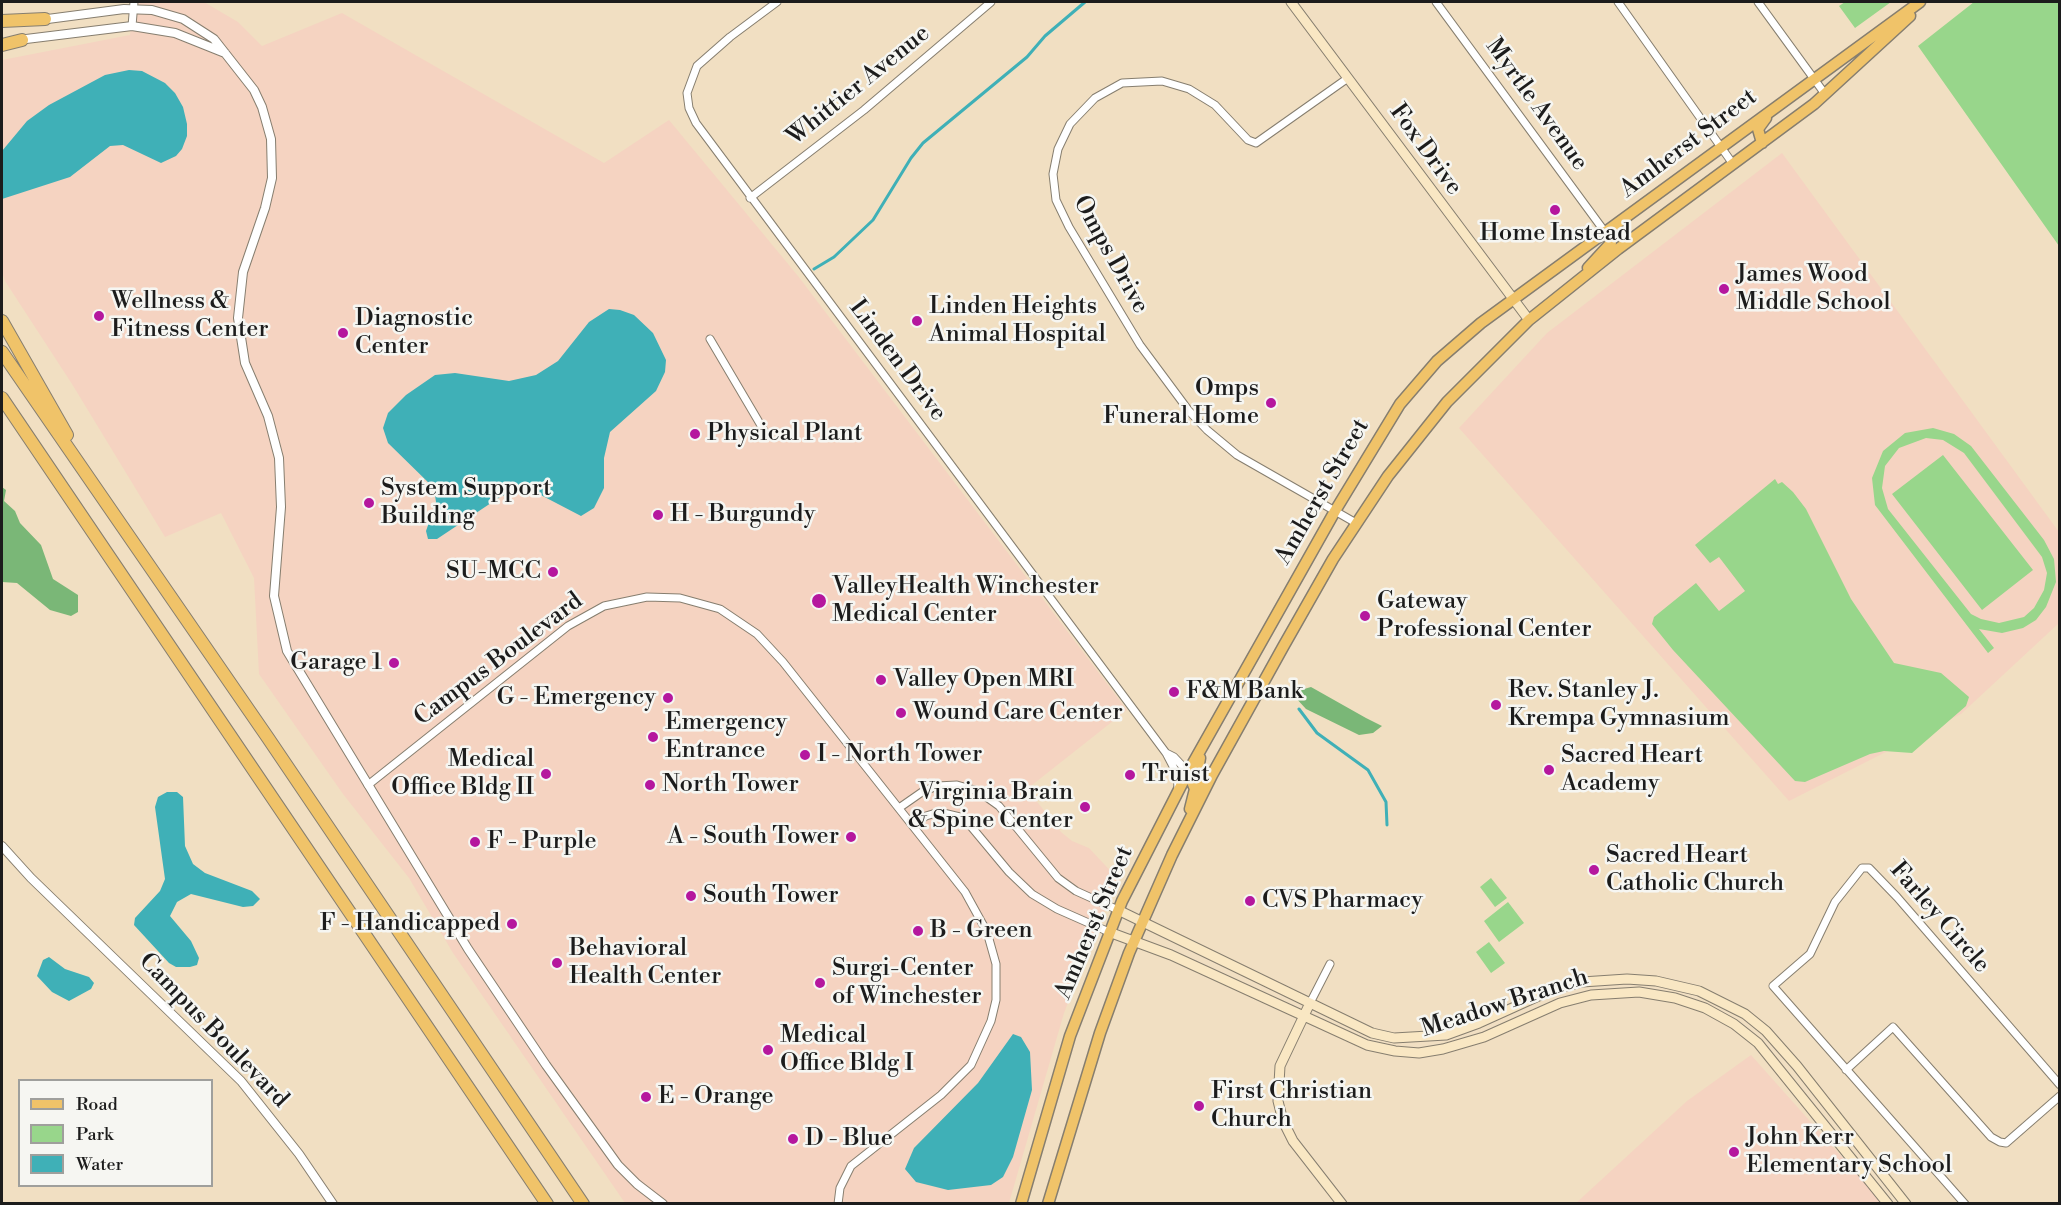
<!DOCTYPE html>
<style>
body{margin:0}
#map{position:relative;width:2061px;height:1205px;overflow:hidden;background:#f1dfc2;font-family:"Libre Bodoni",serif}
canvas{display:block}
.frame{position:absolute;inset:0;border:3px solid #1c1c1c;pointer-events:none}
.legend{position:absolute;left:18px;top:1079px;width:195px;height:108px;box-sizing:border-box;background:#f6f6f2;border:2px solid #9f9f9c;margin:0;padding:8px 10px;list-style:none;font-size:18px;color:#1c1c1c}
.legend li{display:flex;align-items:center;gap:12px;height:30px}
.legend b{width:30px;border:2px solid #9f9f9c}
</style>
<div id="map">
<canvas width="2061" height="1205"></canvas>
<div class="frame"></div>
<ul class="legend">
<li><b style="height:8px;background:#f0c369"></b>Road</li>
<li><b style="height:16px;background:#98d68b"></b>Park</li>
<li><b style="height:16px;background:#3fb0b7"></b>Water</li>
</ul>
</div>
<script>
const ctx = document.querySelector('canvas').getContext('2d');
ctx.lineJoin = 'round';
function fillPath(path, color) { ctx.fillStyle = color; ctx.fill(path, 'evenodd'); }
const toPath = rows => new Path2D(rows.map(r => 'M' + r).join(''));
function strokePath(path, color, width, dash) { ctx.strokeStyle = color; ctx.lineWidth = width; ctx.lineCap = dash ? 'butt' : 'round'; ctx.setLineDash(dash || []); ctx.stroke(path); }
function drawText(font, color, halo, rows, align = 'center') {
  ctx.font = font + ' "Libre Bodoni",serif'; ctx.lineWidth = 5; ctx.setLineDash([]); ctx.textBaseline = 'middle'; ctx.strokeStyle = halo; ctx.fillStyle = color; for (const [text, x, y, turn = 0] of rows) {
    ctx.save(); ctx.translate(x, y); ctx.rotate((+turn || 0) * Math.PI / 180); ctx.textAlign = isNaN(turn) ? turn : align; if (halo) ctx.strokeText(text, 0, 0); ctx.fillText(text, 0, 0); ctx.restore();
  }
}
const built = toPath([
 [134,2,204,2,238,22,262,46,342,13,604,163,669,120,798,276,1127,710,1027,789,1061,832,1072,841,1089,848,1119,880,1093,937,1064,1013,1009,1203,625,1203,453,953,409,878,343,794,259,674,254,578,221,513,165,537,72,384,5,281,2,272,2,60,130,35],
 [1782,153,2059,532,2059,623,1961,714,1789,801,1459,428,1547,333],
 [1751,1055,1883,1203,1575,1204,1687,1101]
]);
const green = toPath([
 [1845,2,1891,2,1855,28,1839,6],
 [1974,2,2059,2,2059,246,1918,46],
 [1933,428,1954,434,1971,446,2044,540,2054,559,2056,582,2046,607,2036,620,2023,628,2002,633,1979,629,1994,648,1988,653,1875,505,1872,478,1883,451,1905,433],
 [1926,438,1943,440,1964,453,2042,557,2047,573,2044,590,2034,608,2024,617,1999,623,1981,619,1971,614,1888,509,1882,488,1885,466,1899,448],
 [1943,455,2033,570,1982,610,1892,494],
 [1775,479,1778,484,1782,482,1793,492,1806,509,1851,599,1894,663,1941,673,1969,697,1966,706,1912,753,1884,751,1870,754,1805,782,1795,781,1673,650,1652,624,1654,617,1696,583,1719,611,1745,591,1719,557,1710,563,1695,545],
 [1491,878,1507,898,1495,907,1480,887],
 [1508,902,1524,923,1499,942,1484,921],
 [1489,942,1505,963,1491,973,1476,952]
]);
const forest = toPath([
 [2,487,6,490,4,501,15,511,20,523,41,545,53,579,78,595,78,612,71,616,50,610,17,583,2,582],
 [1311,687,1366,718,1382,726,1373,733,1359,735,1306,709,1295,697,1297,691]
]);
const water = toPath([
 [129,70,142,71,165,83,175,93,183,107,187,124,187,136,182,149,176,156,161,163,123,145,110,146,70,177,2,199,2,151,27,121,49,105,105,75],
 [609,309,620,310,634,315,653,333,666,360,665,372,656,391,610,432,604,458,604,488,594,508,581,516,535,492,516,490,500,497,437,539,428,539,426,531,436,502,434,488,388,443,383,428,388,413,406,395,435,375,455,373,509,381,536,375,558,361,589,322],
 [167,792,177,792,183,797,185,846,193,864,205,873,252,891,260,899,253,906,243,907,191,894,177,902,170,916,191,941,199,958,197,965,190,967,176,967,169,963,134,925,135,918,160,891,165,879,155,807,158,797],
 [49,957,65,969,89,977,94,983,91,989,69,1001,52,992,37,976,43,960],
 [1013,1034,1021,1037,1030,1052,1032,1090,1013,1157,1003,1177,991,1185,948,1190,916,1182,905,1169,914,1148,978,1083]
]);
const stream = toPath([
 [814,269,834,257,873,220,911,158,923,143,1027,57,1045,36,1085,2],
 [1299,709,1317,733,1368,770,1386,802,1387,825]
]);
const minor = toPath([
 [777,2,730,37,697,66,687,93,689,108,696,123,1166,753,1177,774,1178,788],
 [1436,2,1605,232],
 [1618,2,1733,164],
 [1758,2,1825,94],
 [132,26,134,2],
 [1348,78,1256,143,1248,140,1215,105,1189,89,1162,81,1122,83,1095,98,1070,124,1058,149,1053,174,1056,200,1069,227,1140,345,1189,411,1207,430,1237,455,1356,523],
 [750,198,864,110,991,2],
 [710,339,766,434],
 [1166,753,1174,757,1188,772],
 [368,785,568,626,604,606,647,597,680,598,720,609,757,634,783,662,965,892,987,932,996,964,996,1000,991,1021,971,1065,941,1095,851,1166,840,1188,838,1204],
 [899,808,922,792,937,786,957,785,978,791,999,806,1058,878,1076,891,1118,910],
 [912,825,926,816,939,812,964,818,1009,872,1032,894,1057,909,1109,932],
 [1310,1003,1330,964],
 [1846,1070,1893,1027,1991,1137,2000,1142,2006,1143,2060,1096],
 [1965,1204,1773,986,1810,954,1835,902,1862,868,1869,868,1897,897,2060,1085]
]);
const tertiary = toPath([
 [40,20,124,9,152,10,183,19,214,39,254,90,262,107,271,139,272,178,265,208,243,272,238,318,245,363,268,416,279,458,281,507,274,596,287,651,468,949,546,1065,618,1165,637,1184,663,1204],
 [18,40,132,26,175,33,225,53],
 [2,846,31,878,241,1081,299,1154,333,1204]
]);
const secondary = toPath([
 [1291,2,1529,320],
 [1118,910,1372,1033,1394,1038,1446,1035,1479,1023,1552,990,1582,982,1627,979,1656,981,1699,991,1745,1014,1766,1031,1797,1066,1906,1204],
 [1109,932,1171,955,1367,1045,1395,1051,1419,1053,1443,1049,1484,1037,1560,1003,1591,995,1639,992,1675,998,1705,1008,1734,1024,1758,1043,1888,1204],
 [1310,1003,1280,1066,1278,1101,1283,1121,1293,1141,1342,1204]
]);
const primary = toPath([
 [1762,143,1758,129,1766,118],
 [1588,268,1611,243,1611,238,1605,232],
 [1200,758,1198,770,1205,789],
 [1188,772,1195,789,1190,809],
 [1021,1204,1070,1036,1122,901,1188,772,1335,511,1400,404,1437,361,1481,323,1920,2],
 [1048,1204,1100,1033,1129,953,1172,855,1212,775,1283,647,1333,559,1388,476,1447,402,1529,320,1618,249,1814,104,1910,16]
]);
const motorway = toPath([
 [2,21,45,19],
 [2,45,22,40],
 [2,321,67,435],
 [2,352,268,738,583,1204],
 [2,398,547,1204]
]);
const markers = [
 [1555,210,6,"#b5179e"],
 [1724,289,6,"#b5179e"],
 [99,316,6,"#b5179e"],
 [917,321,6,"#b5179e"],
 [343,333,6,"#b5179e"],
 [1271,403,6,"#b5179e"],
 [695,434,6,"#b5179e"],
 [369,503,6,"#b5179e"],
 [658,515,6,"#b5179e"],
 [553,572,6,"#b5179e"],
 [819,601,8,"#b5179e"],
 [1365,616,6,"#b5179e"],
 [394,663,6,"#b5179e"],
 [881,680,6,"#b5179e"],
 [1174,692,6,"#b5179e"],
 [668,698,6,"#b5179e"],
 [1496,705,6,"#b5179e"],
 [901,713,6,"#b5179e"],
 [653,737,6,"#b5179e"],
 [805,755,6,"#b5179e"],
 [1549,770,6,"#b5179e"],
 [546,774,6,"#b5179e"],
 [1130,775,6,"#b5179e"],
 [650,785,6,"#b5179e"],
 [1085,807,6,"#b5179e"],
 [851,837,6,"#b5179e"],
 [475,842,6,"#b5179e"],
 [1594,870,6,"#b5179e"],
 [691,896,6,"#b5179e"],
 [1250,901,6,"#b5179e"],
 [512,924,6,"#b5179e"],
 [918,931,6,"#b5179e"],
 [557,963,6,"#b5179e"],
 [820,983,6,"#b5179e"],
 [768,1050,6,"#b5179e"],
 [646,1097,6,"#b5179e"],
 [1199,1106,6,"#b5179e"],
 [793,1139,6,"#b5179e"],
 [1734,1152,6,"#b5179e"]
];
const streetNames = [
 ["Whittier Avenue",859,86,-39],
 ["Myrtle Avenue",1536,105,54],
 ["Amherst Street",1689,144,-37],
 ["Fox Drive",1425,150,54],
 ["Omps Drive",1110,255,61],
 ["Linden Drive",897,361,53],
 ["Amherst Street",1323,492,-60],
 ["Campus Boulevard",499,660,-37],
 ["Farley Circle",1939,918,49],
 ["Amherst Street",1095,923,-67],
 ["Meadow Branch",1505,1004,-18],
 ["Campus Boulevard",213,1031,46]
];
const poiNames = [
 ["Home Instead",1555,234,"center"],
 ["James Wood",1736,275],
 ["Middle School",1736,303],
 ["Wellness &",111,302],
 ["Fitness Center",111,330],
 ["Linden Heights",929,307],
 ["Animal Hospital",929,335],
 ["Diagnostic",355,319],
 ["Center",355,347],
 ["Omps",1259,389,"right"],
 ["Funeral Home",1259,417,"right"],
 ["Physical Plant",707,434],
 ["System Support",381,489],
 ["Building",381,517],
 ["H - Burgundy",670,515],
 ["SU-MCC",541,572,"right"],
 ["ValleyHealth Winchester",832,587],
 ["Medical Center",832,615],
 ["Gateway",1377,602],
 ["Professional Center",1377,630],
 ["Garage 1",382,663,"right"],
 ["Valley Open MRI",893,680],
 ["Rev. Stanley J.",1508,691],
 ["Krempa Gymnasium",1508,719],
 ["F&M Bank",1186,692],
 ["G - Emergency",656,698,"right"],
 ["Wound Care Center",913,713],
 ["Emergency",665,723],
 ["Entrance",665,751],
 ["I - North Tower",817,755],
 ["Sacred Heart",1561,756],
 ["Academy",1561,784],
 ["Medical",534,760,"right"],
 ["Office Bldg II",534,788,"right"],
 ["Truist",1142,775],
 ["North Tower",662,785],
 ["Virginia Brain",1073,793,"right"],
 ["& Spine Center",1073,821,"right"],
 ["A - South Tower",839,837,"right"],
 ["F - Purple",487,842],
 ["Sacred Heart",1606,856],
 ["Catholic Church",1606,884],
 ["South Tower",703,896],
 ["CVS Pharmacy",1262,901],
 ["F - Handicapped",500,924,"right"],
 ["B - Green",930,931],
 ["Behavioral",569,949],
 ["Health Center",569,977],
 ["Surgi-Center",832,969],
 ["of Winchester",832,997],
 ["Medical",780,1036],
 ["Office Bldg I",780,1064],
 ["First Christian",1211,1092],
 ["Church",1211,1120],
 ["E - Orange",658,1097],
 ["John Kerr",1746,1138],
 ["Elementary School",1746,1166],
 ["D - Blue",805,1139]
];
fillPath(built, '#f5d3c1');
fillPath(green, '#98d68b');
fillPath(forest, '#7ab777');
fillPath(water, '#3fb0b7');
strokePath(stream, '#3fb0b7', 3);
strokePath(minor, '#867e6f', 9);
strokePath(tertiary, '#867e6f', 10);
strokePath(secondary, '#867e6f', 11);
strokePath(primary, '#867e6f', 13);
strokePath(motorway, '#867e6f', 14);
strokePath(minor, '#fff', 7);
strokePath(tertiary, '#fff', 8);
strokePath(secondary, '#f9e7c3', 9);
strokePath(primary, '#f0c369', 10);
strokePath(motorway, '#f0c369', 12);
for (const [x, y, r, color] of markers) { const dot = new Path2D(); dot.arc(x, y, r, 0, 2 * Math.PI); ctx.fillStyle = color; ctx.fill(dot); strokePath(dot, '#f6f6f2', 2); }
drawText('24px', '#1c1c1c', '#f6f6f2', streetNames);
drawText('24px', '#1c1c1c', '#f6f6f2', poiNames, 'left');
</script>
